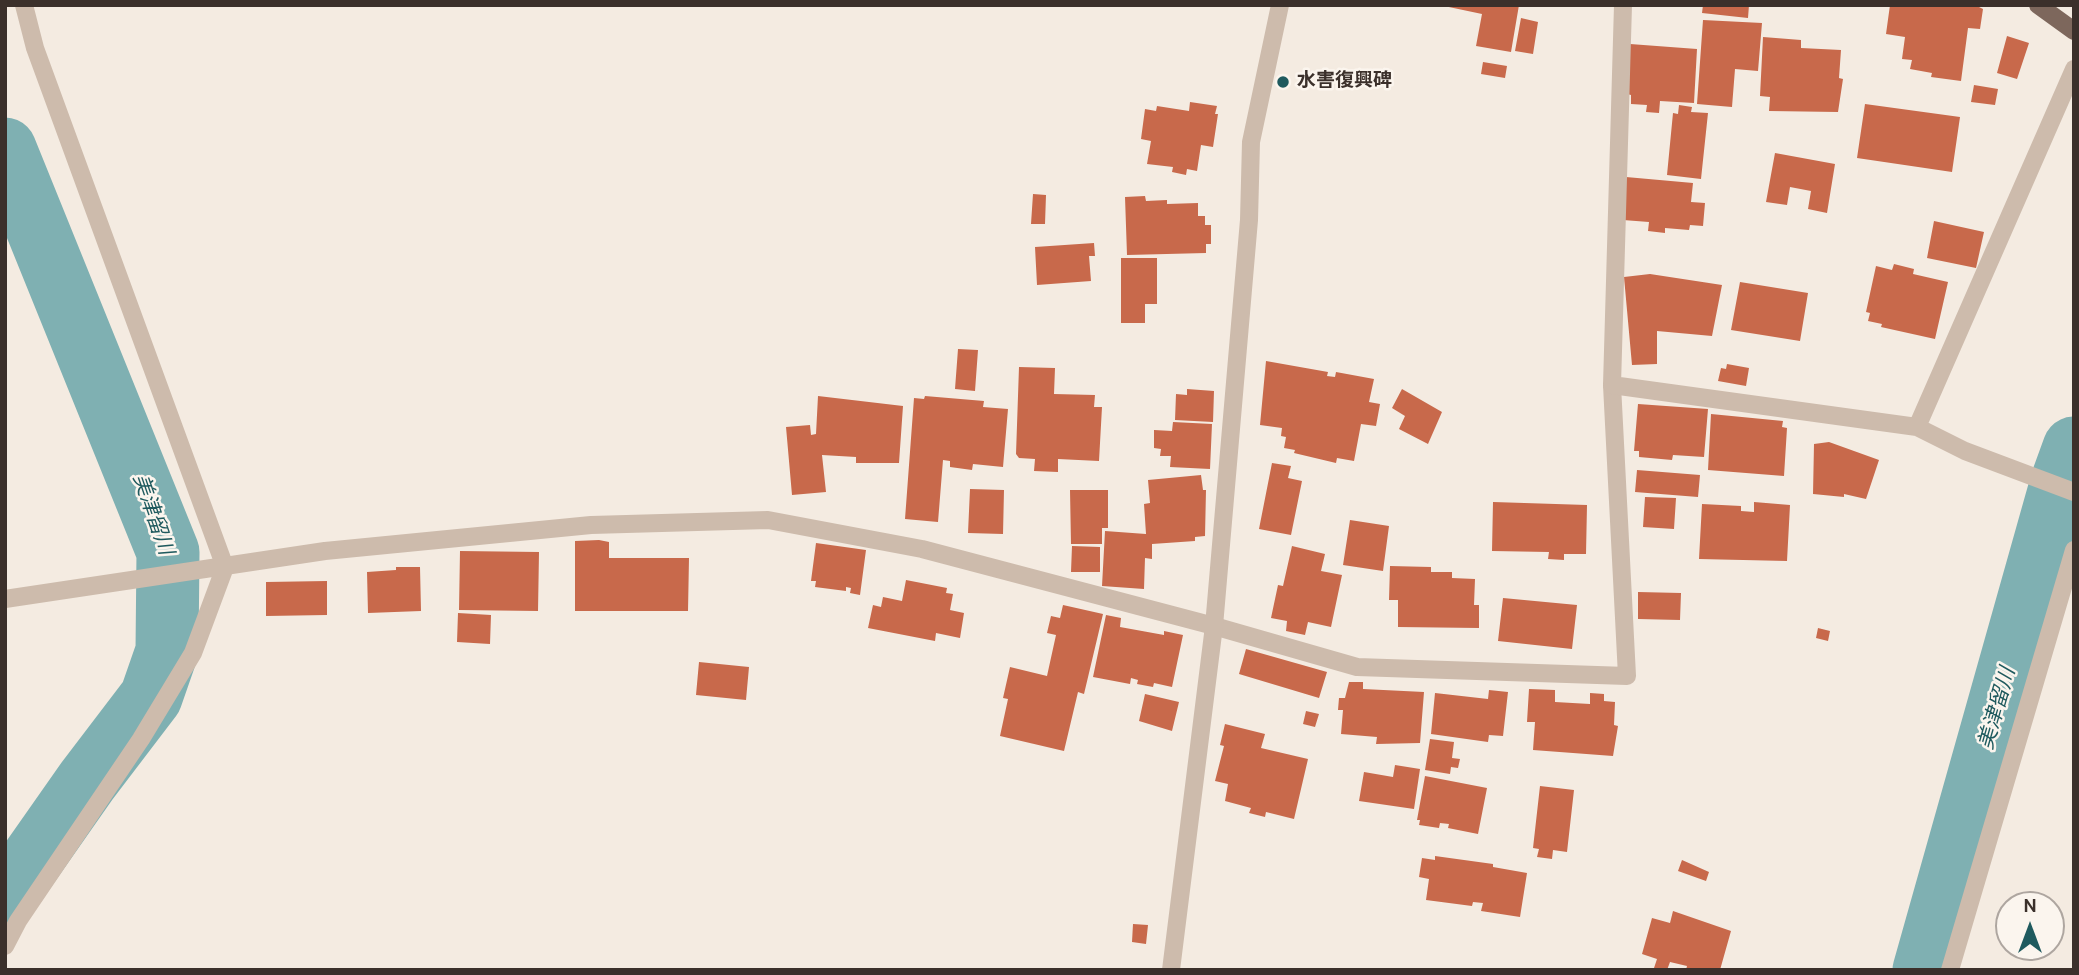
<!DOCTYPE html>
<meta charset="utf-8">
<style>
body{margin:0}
#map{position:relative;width:2079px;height:975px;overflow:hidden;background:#f4ebe1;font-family:Overpass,sans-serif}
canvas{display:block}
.frame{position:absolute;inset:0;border:7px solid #3b302b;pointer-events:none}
.north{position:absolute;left:1995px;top:891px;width:70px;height:70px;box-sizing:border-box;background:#fbf5ee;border:2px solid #aea6a0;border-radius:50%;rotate:0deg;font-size:19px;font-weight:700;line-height:28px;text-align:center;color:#3b302b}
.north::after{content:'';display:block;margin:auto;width:24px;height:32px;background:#1f5a5e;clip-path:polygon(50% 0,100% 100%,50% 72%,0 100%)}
</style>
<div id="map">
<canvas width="2079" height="975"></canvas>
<div class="frame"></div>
<div class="north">N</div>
</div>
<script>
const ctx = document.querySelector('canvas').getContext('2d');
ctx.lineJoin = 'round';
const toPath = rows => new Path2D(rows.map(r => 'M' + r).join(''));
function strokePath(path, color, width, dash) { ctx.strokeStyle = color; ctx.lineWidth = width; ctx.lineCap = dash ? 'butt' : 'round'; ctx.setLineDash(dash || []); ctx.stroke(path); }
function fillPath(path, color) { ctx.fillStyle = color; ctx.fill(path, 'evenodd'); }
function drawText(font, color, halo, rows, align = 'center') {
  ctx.font = font + ' Overpass,"Noto Sans JP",sans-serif'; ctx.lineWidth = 5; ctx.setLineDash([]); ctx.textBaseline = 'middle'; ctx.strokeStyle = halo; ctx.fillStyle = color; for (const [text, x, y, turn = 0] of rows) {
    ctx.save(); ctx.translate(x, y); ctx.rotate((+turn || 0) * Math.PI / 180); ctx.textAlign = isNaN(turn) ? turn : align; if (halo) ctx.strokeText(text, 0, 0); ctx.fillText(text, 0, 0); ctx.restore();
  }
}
const river = toPath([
 [5,149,168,552,167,651,151,697,87,781,5,898],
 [1924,970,2062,481,2074,448]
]);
const building = toPath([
 [1519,5,1511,52,1476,46,1482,14,1444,6],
 [1703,5,1749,5,1748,18,1702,13],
 [1890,5,1975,5,1983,9,1980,29,1968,28,1961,81,1931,77,1932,73,1910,69,1912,60,1902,59,1905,37,1886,34],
 [1521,18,1538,22,1533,54,1515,51],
 [1703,20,1762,23,1758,71,1735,69,1732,107,1697,104],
 [2007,36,2029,43,2017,79,1997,73],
 [1763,37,1801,40,1801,48,1841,50,1839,78,1843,79,1838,112,1769,111,1770,97,1760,96],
 [1630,44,1697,49,1694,103,1660,101,1659,113,1646,112,1647,105,1631,104,1631,95,1627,94],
 [1483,62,1507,66,1505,78,1481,74],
 [1974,85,1998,89,1995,105,1971,102],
 [1190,102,1217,106,1215,114,1218,114,1213,147,1201,145,1197,171,1187,169,1186,175,1172,172,1173,167,1147,164,1151,141,1141,139,1145,109,1156,111,1157,106,1189,111],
 [1865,104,1960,117,1952,172,1857,158],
 [1679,105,1692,107,1691,112,1708,113,1701,179,1667,175,1673,113,1678,114],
 [1775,153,1835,164,1827,213,1808,209,1811,191,1790,187,1787,205,1766,202],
 [1626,177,1693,183,1691,202,1705,203,1703,226,1690,225,1689,230,1665,228,1665,233,1648,231,1649,222,1623,220],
 [1033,194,1046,195,1045,224,1031,224],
 [1145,196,1146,201,1167,200,1167,204,1198,203,1198,216,1205,216,1205,225,1211,225,1211,244,1206,244,1206,253,1127,255,1125,197],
 [1934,221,1984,232,1976,268,1927,258],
 [1094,243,1095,256,1089,256,1091,281,1037,285,1035,247],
 [1121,258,1157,258,1157,304,1145,304,1145,323,1121,323],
 [1894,264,1914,269,1913,274,1948,282,1935,339,1881,327,1882,324,1868,321,1870,313,1866,312,1876,266,1892,270],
 [1650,274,1722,285,1712,336,1657,331,1657,364,1632,365,1624,277],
 [1740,282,1808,293,1800,341,1731,330],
 [958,349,978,350,975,391,955,389],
 [1266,361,1328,372,1327,376,1335,377,1336,372,1374,379,1369,402,1380,404,1376,426,1361,424,1354,461,1337,458,1336,463,1294,453,1295,450,1284,448,1286,437,1281,436,1282,428,1260,425],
 [1727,364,1749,368,1746,386,1718,381,1721,368,1726,369],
 [1019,367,1055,368,1054,394,1095,395,1094,407,1102,407,1099,461,1058,459,1058,472,1034,471,1035,459,1019,458,1016,454],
 [1187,389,1214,391,1213,422,1175,420,1176,394,1187,395],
 [1402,389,1442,412,1428,444,1399,429,1405,416,1392,408],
 [818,396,903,406,899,463,856,463,856,457,822,455,826,492,792,495,786,427,810,425,811,435,816,434],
 [925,396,984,401,983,407,1008,409,1003,467,973,464,972,470,950,467,950,461,943,460,938,522,905,519,914,398,924,399],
 [1638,404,1708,409,1704,457,1673,455,1672,460,1639,457,1639,451,1634,451],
 [1711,414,1783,421,1782,427,1787,428,1784,476,1708,470],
 [1173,422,1212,424,1210,469,1170,467,1171,456,1160,456,1161,449,1154,448,1154,430,1172,431],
 [1829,442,1879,460,1866,499,1844,494,1844,497,1813,494,1814,444],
 [1272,463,1291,466,1288,478,1302,481,1291,535,1259,529],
 [1637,470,1700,475,1698,497,1635,492],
 [1201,475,1203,490,1206,490,1205,536,1195,537,1195,541,1152,544,1152,559,1145,558,1144,589,1102,586,1105,531,1146,534,1144,504,1150,503,1148,480],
 [970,489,1004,490,1003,534,968,533],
 [1070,490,1108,490,1108,528,1102,528,1102,544,1071,544],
 [1645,497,1676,498,1674,529,1643,527],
 [1493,502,1587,505,1586,554,1564,554,1564,560,1548,559,1549,552,1492,551],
 [1754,502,1790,505,1787,561,1699,559,1702,504,1741,506,1741,511,1754,512],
 [1350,520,1389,526,1383,571,1343,565],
 [599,540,609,542,609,558,689,558,688,611,575,611,575,541],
 [816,543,866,550,860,595,850,593,851,588,846,587,846,591,815,587,816,581,811,581],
 [1072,546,1100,547,1100,572,1071,572],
 [1292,546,1325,554,1321,571,1342,575,1331,627,1308,622,1305,635,1286,631,1287,621,1271,618,1278,585,1283,586],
 [460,551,539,552,538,611,459,610],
 [1390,566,1431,567,1431,572,1452,572,1452,578,1475,579,1474,605,1479,605,1479,628,1398,627,1398,600,1389,600],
 [396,567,420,567,421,611,368,613,367,572,396,570],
 [906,580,947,588,946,593,953,594,950,610,964,613,960,638,936,633,935,641,868,628,873,605,881,607,883,597,902,601],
 [327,581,327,615,266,616,266,582],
 [1638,592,1681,593,1680,620,1638,619],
 [1503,598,1577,605,1572,649,1498,641],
 [1063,605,1103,614,1084,694,1078,692,1064,751,1000,736,1008,699,1003,698,1010,667,1047,676,1056,635,1047,633,1051,616,1060,618],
 [458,613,491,615,490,644,457,642],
 [1106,615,1121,618,1120,627,1164,635,1164,631,1183,635,1172,687,1154,683,1153,687,1137,684,1138,680,1131,678,1130,684,1093,677],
 [1818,628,1830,631,1828,641,1816,638],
 [1246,649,1327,672,1319,698,1239,674],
 [699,662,749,667,746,700,696,695],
 [1349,682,1363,682,1363,689,1424,692,1420,743,1376,744,1377,737,1341,734,1343,710,1338,710,1339,698,1345,698],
 [1529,689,1555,690,1555,702,1590,704,1590,693,1604,694,1604,701,1615,702,1614,725,1618,726,1613,756,1533,750,1535,722,1527,722],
 [1489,690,1508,692,1503,736,1489,735,1488,742,1431,734,1435,693,1488,699],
 [1145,694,1179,702,1172,731,1139,721],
 [1306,711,1319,714,1315,727,1303,724],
 [1225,724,1265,734,1261,748,1308,759,1294,819,1266,812,1265,817,1249,813,1251,808,1225,801,1228,784,1215,781,1224,746,1220,745],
 [1430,739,1454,742,1452,758,1460,759,1458,768,1451,767,1450,774,1425,770],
 [1395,765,1420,769,1414,809,1359,801,1364,772,1393,777],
 [1425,776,1487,788,1478,834,1448,828,1449,824,1440,823,1439,828,1419,825,1420,820,1417,820],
 [1540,786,1574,790,1567,852,1553,850,1552,859,1537,857,1539,849,1533,848],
 [1435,856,1493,864,1493,867,1527,873,1520,917,1481,911,1483,903,1473,902,1472,906,1426,900,1429,879,1419,877,1422,858,1435,860],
 [1682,860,1709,872,1706,881,1678,871],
 [1673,911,1731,931,1720,970,1686,970,1687,966,1670,962,1667,970,1661,970,1654,968,1657,959,1642,954,1652,918,1670,923],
 [1133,924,1148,925,1146,944,1132,942]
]);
const service = toPath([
 [1214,626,1357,667,1627,676,1612,385]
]);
const minor = toPath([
 [1623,5,1612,385,1917,427,1965,451,2074,492],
 [1917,427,2074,69],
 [5,599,325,551,591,525,768,520,922,549,1214,626],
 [5,946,18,921,141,739,193,653,225,567,35,48,24,5],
 [1171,970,1214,626,1249,220,1251,142,1280,5],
 [1950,970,2074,550]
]);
const primary = toPath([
 [2038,5,2074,31]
]);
const markers = [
 [1283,82,7,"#1f5a5e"]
];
const poiNames = [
 ["水害復興碑",1297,82]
];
const waterNames = [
 ["美津留川",151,515,71],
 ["美津留川",1999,709,-74]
];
strokePath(river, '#7fb0b2', 63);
fillPath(building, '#c8694b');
strokePath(service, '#cdbbac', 18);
strokePath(minor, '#cdbbac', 18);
strokePath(primary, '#7d675c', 18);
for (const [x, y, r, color] of markers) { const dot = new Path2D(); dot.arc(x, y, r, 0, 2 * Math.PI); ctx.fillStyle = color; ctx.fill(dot); strokePath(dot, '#fbf5ee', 2.5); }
drawText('bold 19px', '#3b302b', '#fbf5ee', poiNames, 'left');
drawText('italic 21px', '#1f5a5e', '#fbf5ee', waterNames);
</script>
